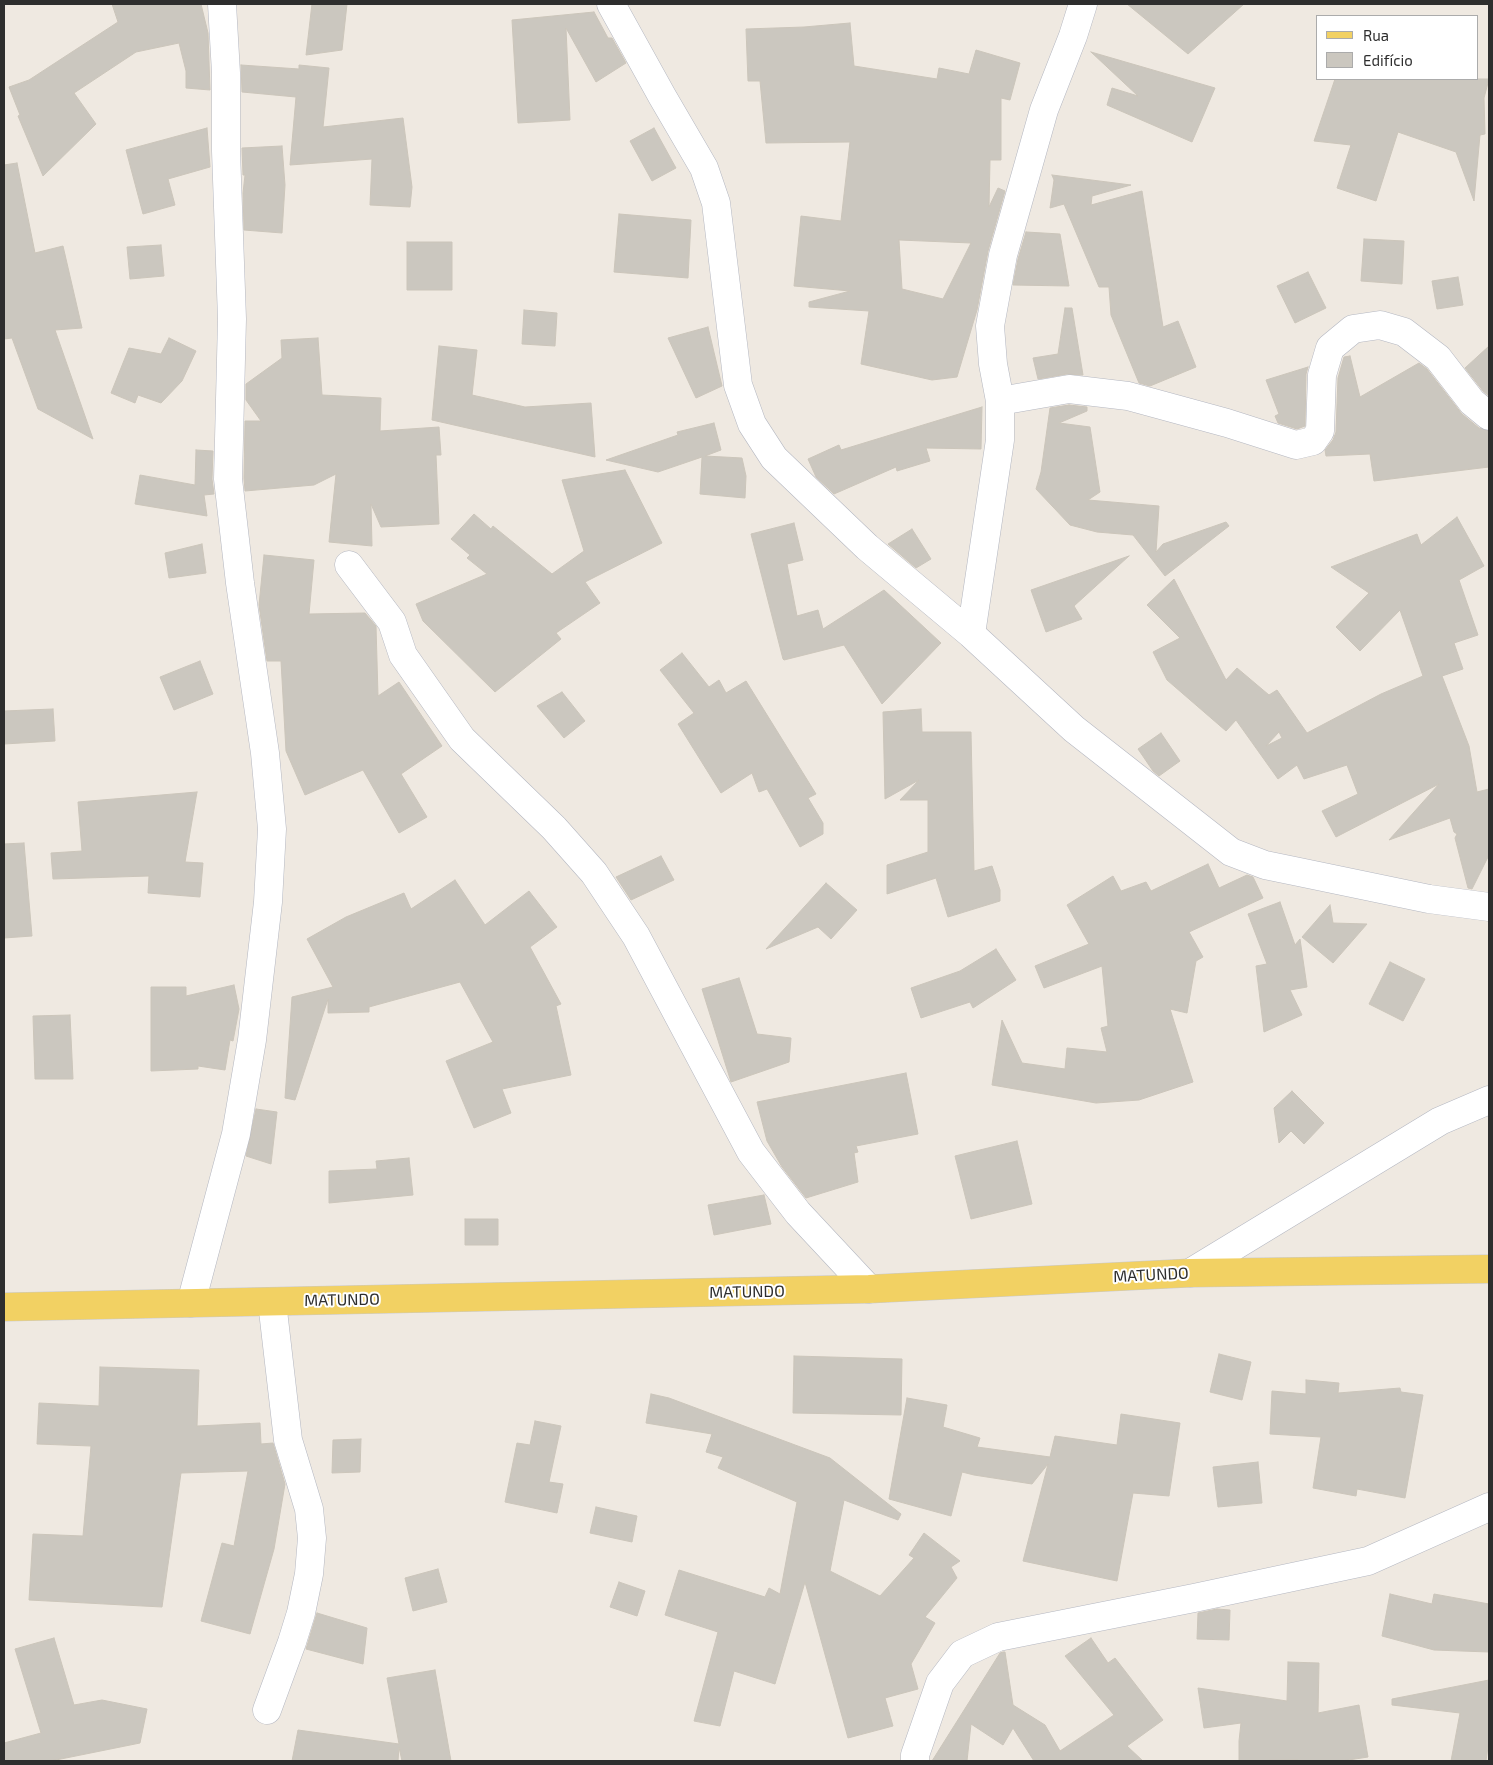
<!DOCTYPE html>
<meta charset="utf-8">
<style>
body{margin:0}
#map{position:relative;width:1493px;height:1765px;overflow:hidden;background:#efe9e1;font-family:"Exo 2",sans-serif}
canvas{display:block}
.frame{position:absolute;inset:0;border:5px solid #2e2e2e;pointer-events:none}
.legend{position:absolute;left:1316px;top:15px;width:162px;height:65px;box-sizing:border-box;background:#fff;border:1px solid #ababab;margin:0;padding:6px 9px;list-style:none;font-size:15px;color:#2e2e2e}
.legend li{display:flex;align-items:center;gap:10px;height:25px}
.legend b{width:25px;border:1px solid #ababab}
</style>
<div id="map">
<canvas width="1493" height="1765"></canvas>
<div class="frame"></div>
<ul class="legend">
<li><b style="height:6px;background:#f2d163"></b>Rua</li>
<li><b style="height:14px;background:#cbc7bf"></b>Edifício</li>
</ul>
</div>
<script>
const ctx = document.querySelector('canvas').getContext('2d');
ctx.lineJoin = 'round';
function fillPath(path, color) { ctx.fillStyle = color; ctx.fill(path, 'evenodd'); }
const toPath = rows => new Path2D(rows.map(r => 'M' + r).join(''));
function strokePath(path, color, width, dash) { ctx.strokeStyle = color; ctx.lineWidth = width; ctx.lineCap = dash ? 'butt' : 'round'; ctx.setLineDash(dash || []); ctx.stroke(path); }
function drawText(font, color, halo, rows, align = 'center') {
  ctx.font = font + ' "Exo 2",sans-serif'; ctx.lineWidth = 4; ctx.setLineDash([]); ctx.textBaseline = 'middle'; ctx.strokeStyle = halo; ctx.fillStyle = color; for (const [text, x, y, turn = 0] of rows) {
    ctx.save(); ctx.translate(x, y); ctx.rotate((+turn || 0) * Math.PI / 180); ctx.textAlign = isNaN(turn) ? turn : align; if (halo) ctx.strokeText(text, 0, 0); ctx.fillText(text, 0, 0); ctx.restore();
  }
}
const building = toPath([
 [112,4,201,4,208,33,210,90,186,88,186,71,179,43,136,52,74,93,96,124,43,176,18,116,20,115,9,87,29,80,118,22,112,4],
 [312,4,347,4,342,50,306,55,312,4],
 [1127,4,1244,4,1188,54,1127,4],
 [594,12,608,38,612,38,626,63,596,82,566,28,570,120,518,123,512,20,594,12],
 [850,23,854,66,937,79,939,68,969,74,976,50,1020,63,1010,100,1001,98,1001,160,990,160,989,207,998,188,1005,191,988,251,977,310,957,377,932,380,861,364,869,311,809,307,809,302,850,291,794,286,801,216,841,221,850,142,766,143,760,81,748,81,746,29,804,27,850,23],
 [899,240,971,243,943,299,902,289,899,240],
 [1091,52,1215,88,1192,142,1107,105,1112,88,1138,96,1091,52],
 [241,65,299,69,299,65,329,68,323,127,403,118,412,187,410,207,370,205,372,159,290,165,296,97,242,92,241,65],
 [1335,79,1489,79,1484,98,1485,134,1480,135,1474,201,1456,152,1398,132,1376,201,1337,188,1351,145,1314,141,1335,79],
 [207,128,210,167,168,179,175,205,143,214,126,150,207,128],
 [654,128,676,168,652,181,630,141,654,128],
 [282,146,285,185,282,233,244,230,243,193,245,175,243,175,242,148,282,146],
 [17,163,35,253,63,246,82,328,55,330,93,439,38,409,12,338,4,339,4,165,17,163],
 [1052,175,1131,185,1092,196,1091,205,1142,191,1163,327,1178,321,1196,367,1150,386,1139,383,1111,315,1109,287,1099,287,1064,204,1050,208,1054,180,1052,175],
 [619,214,691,220,688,278,614,272,619,214],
 [1026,232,1060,234,1069,286,1013,285,1018,259,1026,232],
 [1364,239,1404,241,1402,284,1361,281,1364,239],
 [407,242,452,242,452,290,407,290,407,242],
 [161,245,164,276,130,279,127,247,161,245],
 [1308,272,1326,308,1295,323,1277,286,1308,272],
 [1458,277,1463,305,1437,309,1432,281,1458,277],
 [1065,308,1072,308,1083,375,1067,374,1038,379,1033,358,1058,354,1065,308],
 [524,310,557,313,555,346,522,344,524,310],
 [708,327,722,386,696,398,668,338,708,327],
 [169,338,196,351,182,381,161,403,138,395,135,403,111,393,129,348,161,354,169,338],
 [318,338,322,395,381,398,380,431,439,427,441,455,436,455,439,524,381,527,371,504,372,546,329,542,336,474,314,485,245,491,244,478,245,421,261,421,246,400,246,384,282,358,281,340,318,338],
 [439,346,477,350,472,395,525,407,591,403,595,457,432,420,439,346],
 [1489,346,1489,396,1483,391,1465,368,1489,346],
 [1350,356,1360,397,1419,363,1427,369,1462,414,1479,428,1489,431,1489,467,1374,481,1370,454,1326,456,1325,450,1333,440,1336,432,1338,378,1344,357,1350,356],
 [1308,367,1306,374,1305,426,1297,429,1278,423,1275,416,1279,414,1266,380,1308,367],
 [1069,405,1087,407,1087,411,1059,423,1090,427,1100,492,1088,500,1159,506,1156,552,1163,544,1226,522,1229,526,1165,576,1133,535,1097,532,1070,525,1036,489,1041,472,1050,408,1069,405],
 [982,407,981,449,926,448,930,461,897,471,896,467,834,494,816,477,808,459,839,445,841,450,982,407],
 [714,423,721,450,705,456,742,458,746,476,745,498,700,494,702,457,658,472,606,460,678,435,677,432,714,423],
 [196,450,213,451,212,479,214,494,204,495,207,516,135,504,140,475,195,485,196,450],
 [625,470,662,543,585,582,600,603,556,633,561,639,495,692,423,621,416,604,487,574,467,558,470,555,451,539,474,514,491,529,493,526,552,574,584,551,562,480,625,470],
 [1457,517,1484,566,1459,580,1478,635,1454,643,1463,669,1442,676,1469,746,1477,792,1489,789,1489,855,1472,889,1468,888,1455,838,1457,834,1454,832,1450,818,1389,840,1439,784,1336,837,1322,811,1358,794,1347,765,1304,779,1297,765,1278,779,1236,720,1226,731,1167,680,1153,652,1180,638,1147,605,1174,579,1226,680,1237,668,1269,695,1277,690,1307,733,1381,694,1423,676,1400,610,1360,651,1336,627,1369,593,1331,567,1417,534,1421,545,1457,517],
 [1279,732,1282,738,1266,746,1279,732],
 [794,523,803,560,787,564,797,616,818,610,823,629,884,590,941,643,882,704,844,645,784,660,783,659,751,534,794,523],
 [912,529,931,559,916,568,888,544,912,529],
 [202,544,206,573,169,578,165,553,202,544],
 [264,555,314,560,309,614,365,613,376,626,378,696,399,682,442,746,401,774,427,817,399,833,363,770,305,795,286,751,281,661,267,661,259,605,264,555],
 [1129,556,1074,606,1082,619,1046,632,1031,590,1129,556],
 [682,653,709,687,719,680,726,693,746,681,816,794,808,798,823,823,823,834,800,847,767,789,759,792,752,773,721,793,678,724,694,713,660,670,682,653],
 [200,661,213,694,174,710,160,677,200,661],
 [562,692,585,721,564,738,537,706,562,692],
 [53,709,55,741,4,744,4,711,53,709],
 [921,709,922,732,971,732,974,871,992,866,1000,890,1000,901,948,917,936,878,887,894,887,865,928,852,928,800,900,800,919,780,885,799,883,712,921,709],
 [1161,733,1180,761,1159,776,1153,771,1138,749,1161,733],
 [197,792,185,862,203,863,200,897,148,893,149,876,53,879,51,853,82,851,78,802,197,792],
 [24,843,32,936,4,938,4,844,24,843],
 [661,856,674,880,631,900,616,877,661,856],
 [1208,864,1219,888,1247,875,1253,877,1263,898,1189,932,1203,957,1196,961,1187,1013,1170,1009,1193,1082,1139,1100,1096,1103,992,1085,1002,1020,1022,1063,1065,1069,1067,1048,1107,1052,1101,1028,1108,1026,1102,966,1044,988,1035,966,1089,944,1067,905,1113,876,1121,891,1146,882,1151,891,1208,864],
 [455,880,485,925,529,891,557,927,530,947,561,1004,556,1006,571,1075,502,1089,511,1113,474,1128,446,1061,493,1042,460,982,369,1007,369,1012,328,1013,328,999,295,1100,285,1098,292,997,333,987,307,939,346,917,404,893,411,909,455,880],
 [826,883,857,910,831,939,818,927,766,949,826,883],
 [1280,902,1295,945,1300,939,1307,987,1290,990,1302,1015,1264,1032,1256,966,1267,964,1248,914,1280,902],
 [1330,905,1333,923,1367,924,1333,963,1302,937,1330,905],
 [996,949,1016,980,973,1008,970,1002,921,1018,911,988,960,971,996,949],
 [1390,962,1425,979,1403,1021,1369,1004,1390,962],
 [739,978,757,1034,791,1038,789,1062,731,1082,702,989,739,978],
 [234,985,239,1009,233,1041,230,1040,225,1070,198,1066,198,1069,151,1071,151,987,186,987,186,996,234,985],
 [70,1015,73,1079,35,1079,33,1016,70,1015],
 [906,1073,918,1134,856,1146,858,1152,854,1153,858,1182,806,1198,782,1167,767,1141,757,1102,906,1073],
 [1292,1091,1324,1123,1304,1144,1291,1131,1279,1143,1274,1108,1292,1091],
 [256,1109,277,1112,271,1164,246,1156,256,1109],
 [1017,1141,1032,1204,971,1219,955,1156,1017,1141],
 [409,1158,413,1195,329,1203,329,1171,377,1169,376,1161,409,1158],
 [764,1195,771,1224,714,1235,708,1205,764,1195],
 [465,1219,498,1219,498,1245,465,1245,465,1219],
 [1219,1354,1251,1362,1242,1400,1210,1392,1219,1354],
 [794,1356,902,1359,901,1415,793,1413,794,1356],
 [100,1367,199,1370,197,1426,260,1423,261,1444,273,1443,285,1484,274,1549,250,1634,201,1621,222,1543,234,1546,248,1471,181,1473,162,1607,29,1600,33,1534,83,1536,91,1446,37,1444,39,1403,99,1406,100,1367],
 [1306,1380,1339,1383,1338,1393,1400,1388,1401,1392,1423,1395,1405,1498,1357,1489,1356,1496,1313,1488,1321,1437,1270,1434,1272,1391,1306,1394,1306,1380],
 [651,1394,669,1398,830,1458,901,1514,898,1520,844,1500,830,1571,880,1596,914,1558,909,1555,924,1533,960,1561,951,1567,957,1578,925,1617,935,1623,911,1664,918,1689,885,1698,893,1726,848,1738,805,1582,775,1684,734,1671,720,1726,694,1721,718,1632,665,1615,679,1570,765,1597,769,1588,780,1594,797,1502,718,1468,723,1457,706,1452,712,1434,646,1423,651,1394],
 [907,1398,947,1405,943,1427,980,1438,977,1447,1050,1457,1055,1436,1117,1445,1121,1414,1180,1423,1169,1496,1133,1493,1117,1581,1023,1561,1048,1464,1032,1484,974,1475,962,1472,951,1516,889,1499,907,1398],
 [535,1421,561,1426,549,1482,563,1484,557,1513,505,1502,517,1443,530,1445,535,1421],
 [361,1439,360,1472,332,1473,333,1440,361,1439],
 [1258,1462,1262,1503,1218,1507,1213,1467,1258,1462],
 [596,1507,637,1516,632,1542,590,1533,596,1507],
 [438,1569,447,1602,413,1611,405,1578,438,1569],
 [619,1582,645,1591,637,1616,610,1607,619,1582],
 [1390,1594,1432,1604,1434,1594,1489,1604,1489,1652,1434,1650,1382,1636,1390,1594],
 [1217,1609,1230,1610,1229,1640,1197,1639,1198,1613,1217,1609],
 [317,1613,367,1628,363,1664,306,1649,317,1613],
 [54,1638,74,1705,102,1700,147,1709,140,1743,51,1761,4,1761,4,1743,41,1733,15,1649,54,1638],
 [1091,1638,1108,1663,1115,1658,1163,1720,1127,1746,1143,1761,1034,1761,1013,1728,1003,1745,971,1724,967,1761,932,1761,1000,1653,1003,1652,1005,1652,1013,1705,1045,1725,1060,1751,1114,1715,1065,1656,1091,1638],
 [1288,1662,1319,1663,1318,1713,1359,1705,1368,1757,1342,1761,1298,1761,1298,1760,1239,1761,1239,1741,1241,1723,1204,1728,1198,1688,1287,1701,1288,1662],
 [435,1670,451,1761,402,1761,399,1747,398,1761,292,1761,298,1730,399,1744,387,1678,435,1670],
 [1489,1680,1489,1740,1486,1761,1451,1761,1460,1713,1392,1705,1392,1699,1489,1680]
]);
const minor = toPath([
 [611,4,662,96,704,168,716,203,738,385,752,424,774,458,867,547,971,634,1074,729,1231,852,1265,865,1299,872,1429,899,1489,907],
 [1000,401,1069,389,1128,396,1227,423,1296,445,1313,441,1320,431,1322,375,1330,348,1353,329,1380,325,1404,332,1438,358,1472,402,1489,416],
 [349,565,392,622,403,655,462,739,554,828,594,873,636,936,751,1152,798,1213,869,1289],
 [971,634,1000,440,1000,401,993,364,990,326,1003,255,1044,110,1073,36,1083,4],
 [1190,1273,1440,1121,1489,1100],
 [191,1303,236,1134,252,1040,268,902,272,829,265,753,240,583,228,479,232,319,226,151,226,73,222,4],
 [267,1710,292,1642,301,1613,309,1574,312,1538,309,1509,288,1440,272,1302],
 [915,1761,915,1755,940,1683,962,1654,998,1637,1194,1598,1368,1561,1489,1507]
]);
const major = toPath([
 [4,1307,869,1289,1190,1273,1489,1269]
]);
const streetNames = [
 ["MATUNDO",1151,1275,-3],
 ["MATUNDO",747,1292,-1],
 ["MATUNDO",342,1300,-1]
];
fillPath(building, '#cbc7bf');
strokePath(building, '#cbc5ba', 1);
strokePath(minor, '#b4b7c1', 29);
strokePath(major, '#c9c9c9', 29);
strokePath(minor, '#fff', 28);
strokePath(major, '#f2d163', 28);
drawText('16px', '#2e2e2e', '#fff', streetNames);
</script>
